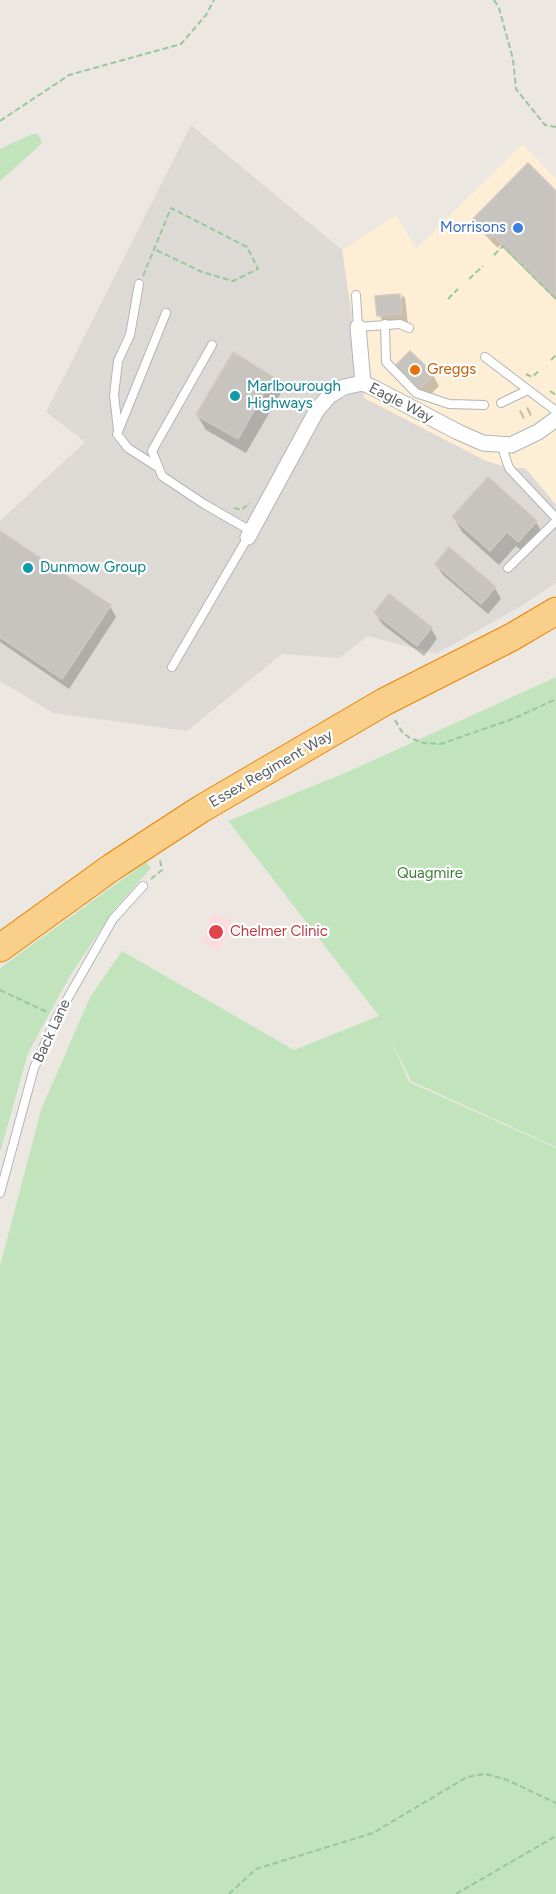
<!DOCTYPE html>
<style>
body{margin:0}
canvas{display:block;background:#ece8e1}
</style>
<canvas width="556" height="1894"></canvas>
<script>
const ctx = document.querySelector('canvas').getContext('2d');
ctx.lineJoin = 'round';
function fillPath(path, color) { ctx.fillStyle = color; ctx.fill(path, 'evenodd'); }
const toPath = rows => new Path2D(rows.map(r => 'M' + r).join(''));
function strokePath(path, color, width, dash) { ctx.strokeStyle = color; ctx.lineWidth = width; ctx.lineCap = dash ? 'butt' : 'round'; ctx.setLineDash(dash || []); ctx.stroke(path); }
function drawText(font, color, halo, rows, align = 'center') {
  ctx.font = font + ' Figtree,sans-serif'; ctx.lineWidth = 4.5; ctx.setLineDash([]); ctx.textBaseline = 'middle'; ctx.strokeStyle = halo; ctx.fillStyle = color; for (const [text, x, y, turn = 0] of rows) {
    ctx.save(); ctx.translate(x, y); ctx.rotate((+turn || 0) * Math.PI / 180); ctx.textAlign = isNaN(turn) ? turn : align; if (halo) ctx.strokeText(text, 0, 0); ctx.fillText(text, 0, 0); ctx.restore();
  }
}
const commercial = toPath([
 [523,144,556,179,556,505,525,468,509,468,486,461,364,398,342,250,396,215,416,249]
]);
const industrial = toPath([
 [191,125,342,250,364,398,486,461,509,468,525,468,556,505,556,583,523,605,436,654,368,636,339,658,282,654,187,731,53,713,0,681,0,521,85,442,46,412]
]);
const medical = toPath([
 [212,913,232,920,220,951,201,943]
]);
const green = toPath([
 [32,134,38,134,42,143,39,146,0,181,0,149],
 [556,677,556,1147,411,1081,390,1038,409,1082,556,1148,556,1894,0,1894,0,1266,41,1110,90,997,122,951,294,1050,379,1016,228,821,352,770],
 [146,862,151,868,113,911,70,976,28,1053,0,1153,0,968]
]);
const shadow = toPath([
 [556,193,556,300,500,245,498,248,481,231,474,220],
 [402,295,405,298,408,324,385,326,379,315,400,296,402,300],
 [398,367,433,375,439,386,426,399,396,369],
 [272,378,281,393,246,453,206,430,197,415],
 [528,407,532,415,530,416,526,408],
 [521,410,525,418,523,419,519,411],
 [454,518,536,522,544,536,527,555,516,546,499,565,462,532],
 [0,534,110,606,116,617,69,689,0,642],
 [449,549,495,588,501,599,488,614,443,575,436,564],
 [376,614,431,628,437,639,424,656,383,625]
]);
const building = toPath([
 [528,163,556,191,556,297,493,235,491,238,472,220,528,163],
 [400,294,402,313,377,316,375,296,400,294],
 [410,351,434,374,419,389,395,366,410,351],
 [233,352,273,377,238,439,196,415,233,352],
 [488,477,537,521,518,542,507,532,490,551,452,517,488,477],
 [0,531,111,605,62,679,0,637,0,531],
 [449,547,496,587,481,604,435,564,449,547],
 [389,594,432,627,417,646,374,613,389,594]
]);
const path = toPath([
 [494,0,499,8,513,59,516,89,545,125,556,127],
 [0,121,69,75,181,44,206,15,214,0],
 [494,255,503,246,556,299],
 [143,276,171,208,247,247,258,269,233,281,202,272,154,249],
 [469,279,483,266],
 [448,299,458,289],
 [551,360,556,355],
 [526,374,532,377,540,370],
 [550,391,556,395],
 [234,508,241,510,250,503],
 [395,720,402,732,410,738,424,743,441,744,515,718,556,699],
 [151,879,162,870,160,860],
 [0,990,49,1013],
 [229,1894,256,1869,373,1833,467,1777,485,1774,505,1779,556,1803],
 [456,1894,556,1836]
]);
const lane = toPath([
 [356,295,358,327,400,324,409,328],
 [385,324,386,362,416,393,449,404,484,405],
 [212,345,152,451,162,476,204,504,251,531],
 [485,357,556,411],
 [501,403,528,390],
 [118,430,114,395,118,361,130,335,139,284],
 [501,444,509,468,556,518],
 [156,466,128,448,117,434,166,313],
 [508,568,556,521],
 [172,667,248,537],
 [0,1193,34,1068,57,1017,113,919,143,886]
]);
const street = toPath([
 [358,327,363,383],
 [248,537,317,410,329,396,344,387,363,383,376,389,458,432,483,443,511,445,538,432,556,419]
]);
const highway = toPath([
 [0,948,112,867,201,809,384,702,512,637,556,611]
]);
const markers = [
 [518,228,6,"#3f7fe0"],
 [415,370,6,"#e8710a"],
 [235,396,6,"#0f9aa8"],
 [28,568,6,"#0f9aa8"],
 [216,932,8,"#e0444e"]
];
const shopNames = [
 ["Morrisons",506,228]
];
const foodNames = [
 ["Greggs",427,370]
];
const cultureNames = [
 ["Marlbourough",247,387],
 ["Highways",247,404],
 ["Dunmow Group",40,568]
];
const streetNames = [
 ["Eagle Way",401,403,27],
 ["Essex Regiment Way",271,769,-30],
 ["Back Lane",52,1031,-65]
];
const parkNames = [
 ["Quagmire",430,874]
];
const healthNames = [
 ["Chelmer Clinic",230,932]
];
fillPath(commercial, '#fdeed5');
fillPath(industrial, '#dddad5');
fillPath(medical, '#fadcdd');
fillPath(green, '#c2e4bd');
fillPath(shadow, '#0003');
fillPath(building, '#c7c3be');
strokePath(building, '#d0c9bf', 1.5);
strokePath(lane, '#b1b5b8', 10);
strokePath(street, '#b1b5b8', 17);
strokePath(highway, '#e78405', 29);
strokePath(path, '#98c79f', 2, [6, 3]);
strokePath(lane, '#fff', 8);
strokePath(street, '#fff', 15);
strokePath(highway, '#facf89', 27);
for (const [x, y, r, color] of markers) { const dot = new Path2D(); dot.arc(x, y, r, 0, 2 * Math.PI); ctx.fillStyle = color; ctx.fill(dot); strokePath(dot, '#fff', 2); }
drawText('15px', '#366cbe', '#fff', shopNames, 'right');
drawText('15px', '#c56008', '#fff', foodNames, 'left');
drawText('15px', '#0d838f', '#fff', cultureNames, 'left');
drawText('15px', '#595e61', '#fff', streetNames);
drawText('15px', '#3d8336', '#fff', parkNames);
drawText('15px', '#be3a42', '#fff', healthNames, 'left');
</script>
